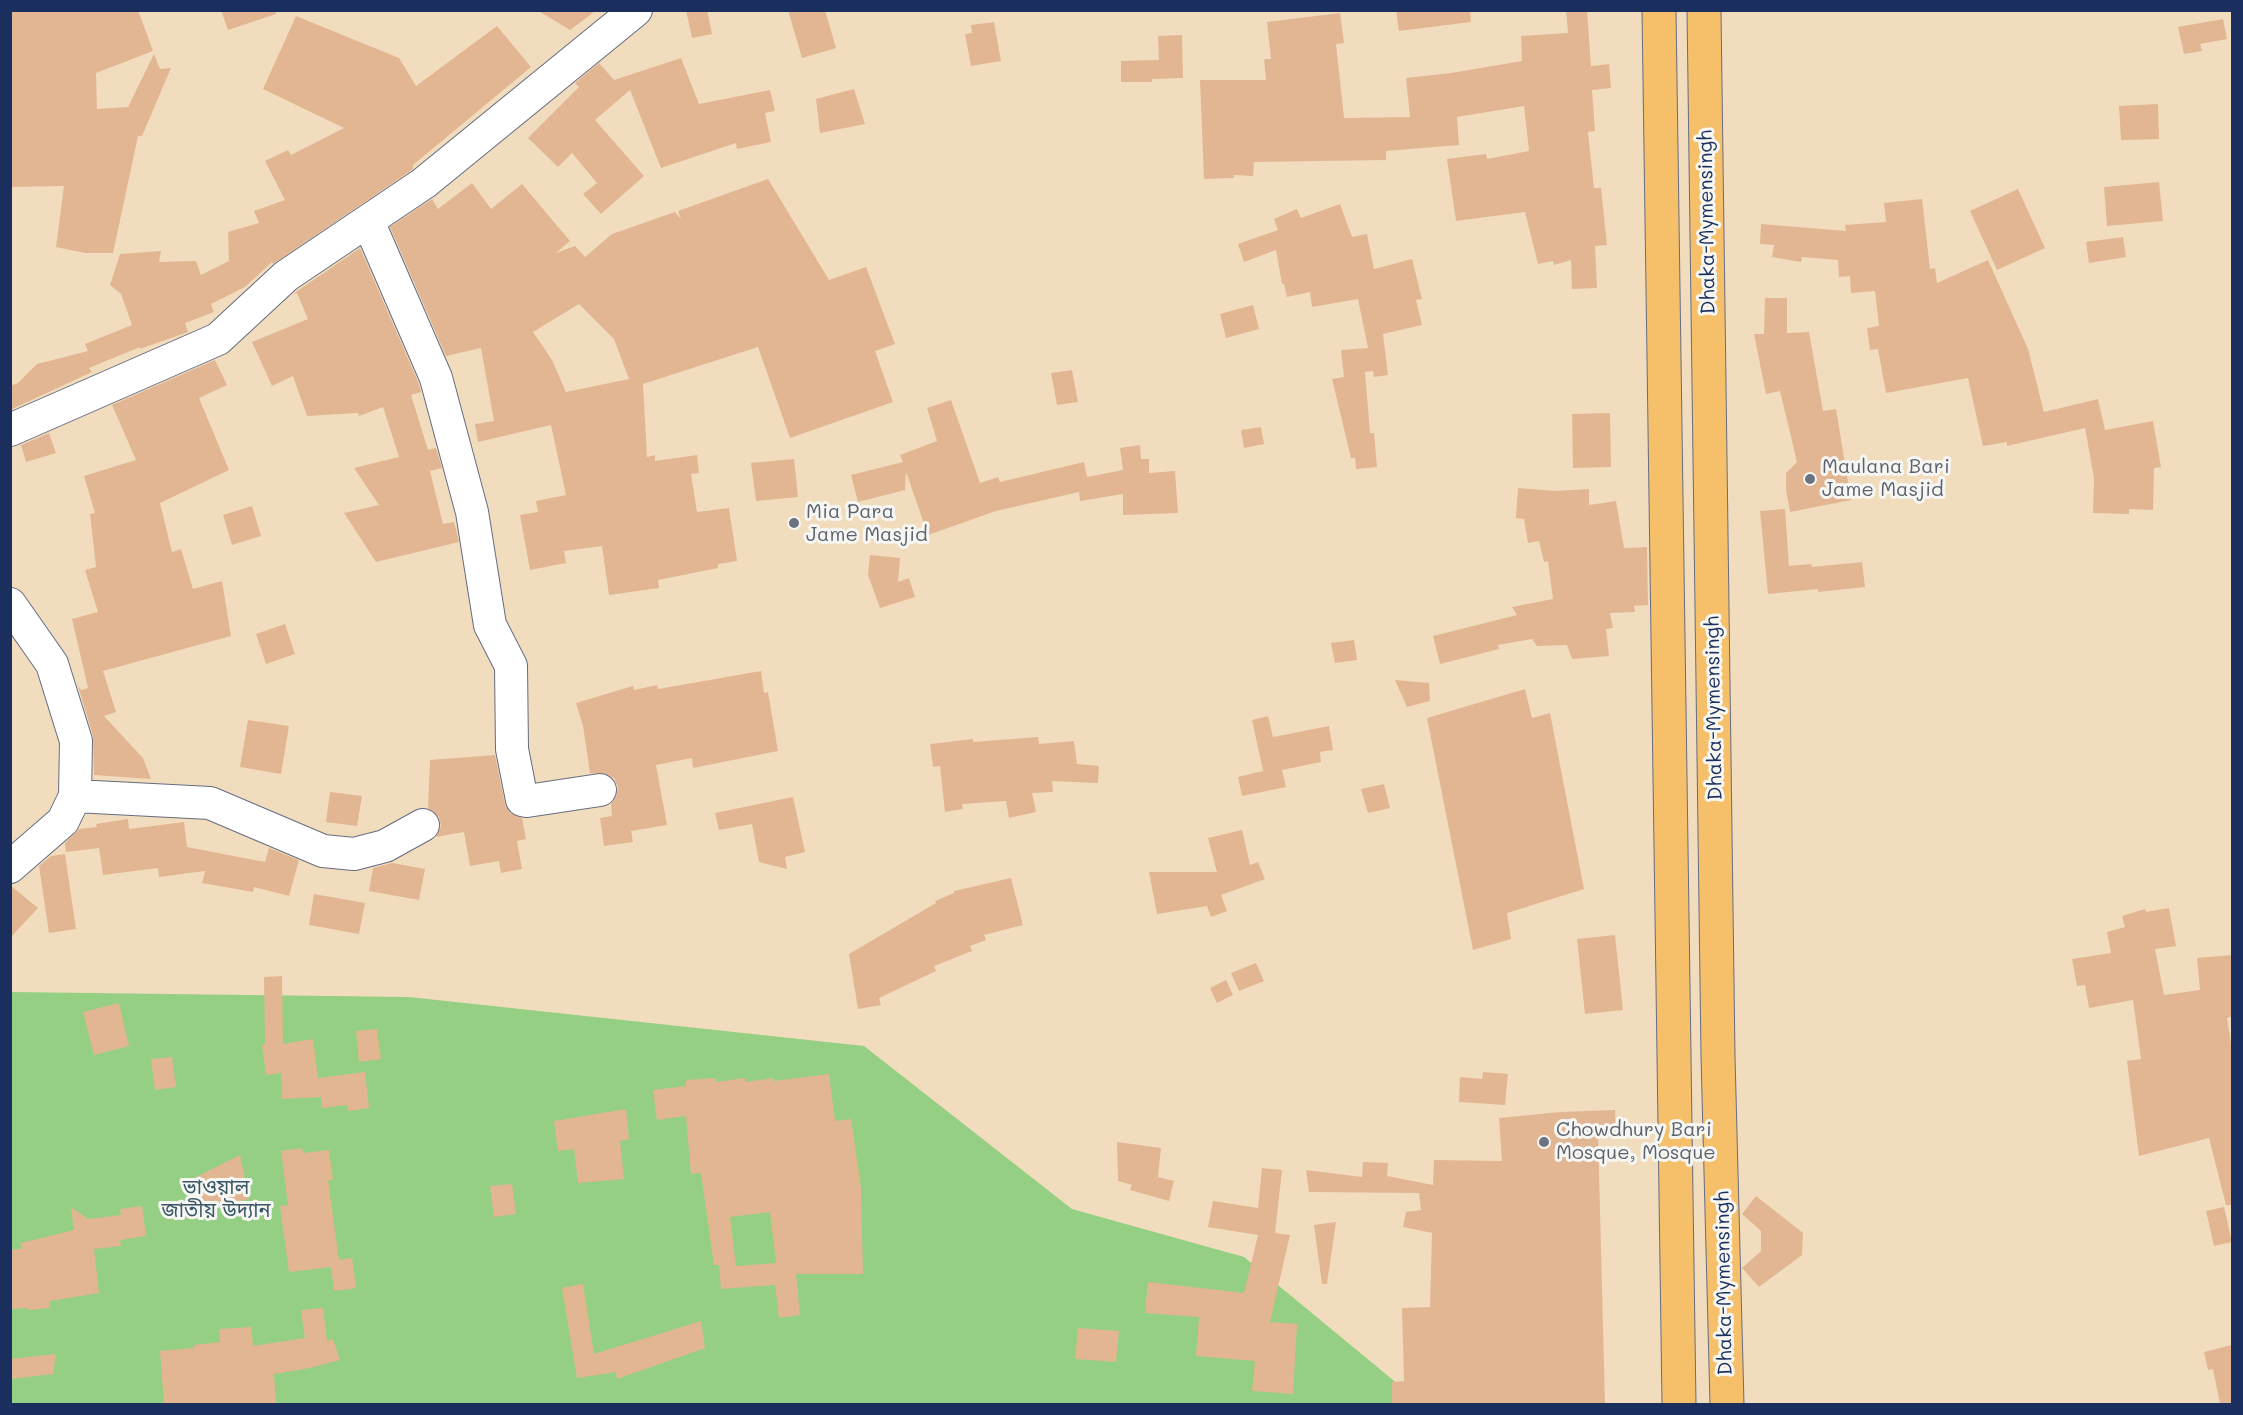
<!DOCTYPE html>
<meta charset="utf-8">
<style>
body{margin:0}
#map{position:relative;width:2243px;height:1415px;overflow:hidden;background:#f1ddbe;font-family:Mali,sans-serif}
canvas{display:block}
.frame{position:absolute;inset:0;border:12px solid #1b2f5e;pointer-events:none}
</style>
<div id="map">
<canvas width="2243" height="1415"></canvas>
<div class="frame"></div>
</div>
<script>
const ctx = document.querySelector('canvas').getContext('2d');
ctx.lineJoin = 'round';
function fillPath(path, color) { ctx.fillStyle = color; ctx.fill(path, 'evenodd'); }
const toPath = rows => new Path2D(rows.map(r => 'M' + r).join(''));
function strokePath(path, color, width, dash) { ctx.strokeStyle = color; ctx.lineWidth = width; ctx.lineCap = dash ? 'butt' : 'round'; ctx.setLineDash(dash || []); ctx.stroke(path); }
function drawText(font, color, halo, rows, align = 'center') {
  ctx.font = font + ' Mali,"Noto Sans Bengali",sans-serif'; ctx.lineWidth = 6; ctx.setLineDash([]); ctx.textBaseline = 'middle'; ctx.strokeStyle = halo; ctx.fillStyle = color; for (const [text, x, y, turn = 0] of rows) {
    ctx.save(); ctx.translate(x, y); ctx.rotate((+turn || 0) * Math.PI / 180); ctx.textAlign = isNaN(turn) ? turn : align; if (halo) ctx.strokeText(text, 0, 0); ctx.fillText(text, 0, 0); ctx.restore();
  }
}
const green = toPath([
 [11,992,409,997,864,1046,1072,1209,1244,1257,1422,1404,11,1404]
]);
const building = toPath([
 [10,10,138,10,153,51,96,73,97,109,128,107,154,54,160,69,171,68,142,136,138,136,113,253,85,253,56,247,64,186,10,187],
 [221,10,276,10,276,14,228,30],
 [537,10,597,10,570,30],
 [686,10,707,10,712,34,692,38],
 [788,10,825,10,836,48,802,58],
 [1396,10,1470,10,1471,22,1399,31],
 [1566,10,1587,10,1591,66,1609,64,1611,88,1592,90,1595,131,1588,132,1594,188,1601,188,1607,245,1595,246,1597,288,1572,289,1571,260,1554,265,1553,261,1538,264,1525,212,1456,221,1447,159,1486,154,1487,159,1529,151,1524,106,1457,117,1459,145,1386,151,1386,160,1254,162,1253,176,1234,175,1234,178,1204,179,1200,80,1266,80,1264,59,1271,59,1267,22,1340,13,1344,43,1336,44,1344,118,1410,117,1406,78,1451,73,1522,61,1521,36,1568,33],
 [296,16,399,58,416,86,497,26,531,67,413,165,413,169,273,264,272,262,245,287,211,304,214,312,185,323,188,332,140,349,140,347,89,368,92,372,10,410,10,386,18,383,37,364,88,351,85,344,132,325,121,294,110,285,120,254,161,251,159,262,196,261,201,275,229,261,228,232,259,223,254,211,285,200,265,161,288,150,291,155,344,128,263,89],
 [2223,19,2227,39,2200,44,2202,51,2184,54,2178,27],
 [994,22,1001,61,971,66,965,34,972,33,971,25],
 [1182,35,1183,78,1152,79,1152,82,1121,82,1121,61,1159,60,1158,36],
 [681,58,699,104,770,90,775,111,765,113,771,142,737,149,736,143,661,168,630,90,595,120,644,176,601,214,583,194,597,183,572,153,558,167,528,138,579,87,575,83,599,63,614,80],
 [854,89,865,124,820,133,816,99],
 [2158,104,2159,139,2121,140,2119,106],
 [768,179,829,280,866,267,895,344,875,351,893,402,790,438,758,347,643,384,647,457,655,455,655,461,697,455,699,473,691,474,697,512,729,508,737,561,718,564,718,568,658,580,659,588,609,595,602,546,564,551,566,563,530,570,520,515,538,512,536,501,566,495,551,425,478,442,475,424,494,421,481,348,446,356,390,227,432,199,438,209,472,183,491,209,522,184,570,241,556,253,575,246,585,257,612,234,675,212,681,219,678,211],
 [579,304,614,339,629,379,566,392,552,360,533,332],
 [2159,182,2163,221,2107,226,2104,187],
 [2018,189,2045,248,1997,270,1970,211],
 [1922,199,1930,269,1935,268,1937,283,1988,260,2028,349,2044,412,2098,399,2105,430,2153,421,2161,467,2154,468,2153,510,2129,509,2129,514,2093,513,2094,478,2085,428,2007,446,2007,442,1983,446,1968,378,1886,393,1878,349,1870,350,1867,328,1879,326,1875,291,1851,293,1850,276,1839,277,1838,260,1802,257,1801,262,1772,257,1774,245,1760,244,1761,224,1846,231,1845,225,1886,222,1884,203],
 [1340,204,1352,237,1367,234,1374,269,1412,259,1422,299,1416,300,1422,325,1383,334,1388,375,1374,377,1373,371,1365,372,1370,433,1374,433,1377,467,1356,469,1355,458,1351,458,1332,379,1344,377,1341,350,1368,348,1358,299,1312,307,1310,292,1287,297,1284,284,1282,284,1276,250,1244,262,1238,244,1278,230,1274,219,1297,209,1301,218],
 [2123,237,2126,257,2089,263,2086,242],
 [360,248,419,384,421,392,411,395,428,450,436,448,442,468,430,471,443,524,454,522,459,542,376,562,344,513,379,505,354,468,399,457,383,407,359,416,358,413,307,416,293,376,272,386,252,342,308,319,297,293,293,294],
 [1765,298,1787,298,1787,333,1809,332,1823,411,1836,409,1851,500,1790,512,1786,490,1786,473,1797,462,1780,391,1766,394,1754,334,1764,334],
 [1253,305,1259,329,1226,338,1220,314],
 [215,360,227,385,199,398,229,470,160,503,172,552,181,549,193,589,222,581,231,636,103,671,116,712,104,716,143,758,151,779,94,775,93,736,78,686,81,690,88,688,72,619,98,612,85,570,96,567,90,514,95,513,84,476,136,460,112,405],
 [1072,370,1078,402,1057,405,1051,373],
 [951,400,980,483,998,477,1000,482,1084,462,1087,477,1123,470,1120,448,1140,445,1141,459,1149,459,1149,473,1175,471,1178,513,1123,515,1123,494,1080,501,1079,492,996,511,928,535,906,472,905,490,858,502,851,475,903,462,900,455,937,441,927,408],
 [1610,413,1611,467,1573,468,1572,414],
 [1261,427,1264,444,1244,448,1241,430],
 [49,433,56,453,26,462,21,445],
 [794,459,798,497,756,501,751,463],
 [1518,488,1556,491,1589,489,1589,505,1616,501,1624,548,1647,547,1648,605,1634,606,1635,612,1610,613,1613,628,1606,629,1609,656,1572,659,1567,645,1537,646,1532,639,1498,645,1499,649,1440,664,1433,636,1517,615,1512,607,1553,599,1548,561,1544,562,1539,541,1528,543,1524,519,1516,518],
 [252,506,261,536,232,545,223,515],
 [1785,509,1789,566,1811,564,1812,567,1862,562,1865,587,1818,592,1818,589,1768,594,1760,511],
 [870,555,900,558,898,582,909,578,915,597,880,608,868,575],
 [285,624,295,654,266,664,256,634],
 [1354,640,1357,660,1335,663,1331,643],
 [761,671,764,693,768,692,778,751,693,768,692,758,656,765,667,825,631,831,633,842,604,846,600,818,612,816,611,804,616,797,618,787,614,778,607,774,590,773,583,726,576,703,633,686,634,690,657,685,658,689],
 [1395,680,1429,683,1430,701,1407,707],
 [1525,689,1532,718,1550,713,1584,889,1507,913,1511,939,1473,950,1427,718],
 [1268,716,1273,737,1329,726,1333,750,1320,752,1321,762,1282,770,1286,787,1242,796,1238,777,1263,771,1252,720],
 [248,720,289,726,281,774,240,767],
 [1038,737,1039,744,1074,741,1077,764,1099,766,1098,783,1052,781,1053,792,1032,793,1036,812,1009,818,1006,801,962,804,963,809,945,812,940,766,933,767,930,744,973,739,973,742],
 [495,755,505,804,510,813,522,818,526,839,517,841,522,869,501,873,499,861,470,866,464,832,436,837,441,826,439,817,428,808,430,760],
 [1384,784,1390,808,1368,813,1361,789],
 [330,792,362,796,357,826,326,822],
 [793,797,805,852,785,857,787,869,759,862,752,824,719,830,715,813],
 [128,819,129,829,184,822,187,847,265,862,269,848,299,860,289,896,254,887,253,892,202,883,205,871,159,877,158,868,103,875,99,848,66,852,65,843,79,829,97,827,96,824],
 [1242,830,1250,865,1258,862,1265,879,1221,895,1227,911,1211,917,1207,906,1157,914,1149,872,1217,872,1208,838],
 [65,854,76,929,49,933,39,866,51,856],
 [392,863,425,869,419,900,369,891,373,868],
 [1011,878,1023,925,984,935,986,940,970,946,972,951,934,966,936,971,879,998,881,1005,858,1009,849,954,936,903,935,901,954,893,954,891],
 [10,885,38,908,10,938],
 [314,894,365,903,359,934,309,925],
 [2169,908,2176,946,2155,949,2164,995,2200,990,2197,958,2232,955,2232,1016,2227,1018,2232,1050,2232,1205,2226,1205,2209,1138,2139,1156,2127,1061,2141,1059,2133,1000,2089,1008,2085,985,2077,986,2072,959,2111,953,2107,932,2125,927,2122,916,2145,909,2146,912],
 [1615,935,1623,1010,1585,1014,1577,939],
 [1256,963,1264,981,1239,991,1231,973],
 [282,976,283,1044,313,1039,318,1078,365,1072,369,1108,348,1111,347,1105,322,1108,321,1097,282,1099,281,1073,266,1075,262,1045,265,1044,264,977],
 [1226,980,1233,995,1217,1003,1210,988],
 [119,1003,129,1046,94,1055,83,1012],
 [377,1029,381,1059,359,1062,356,1031],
 [172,1057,176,1087,155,1090,151,1059],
 [1483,1072,1508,1074,1505,1105,1459,1102,1460,1077,1482,1079],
 [829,1074,835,1121,851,1119,861,1188,863,1274,796,1274,800,1315,779,1318,775,1285,721,1289,719,1265,714,1265,701,1173,691,1174,686,1116,657,1120,653,1090,686,1086,686,1080,716,1078,716,1082,745,1078,745,1082,774,1078,774,1081],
 [770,1212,776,1263,736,1266,730,1217],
 [626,1109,629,1139,620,1141,624,1179,578,1183,574,1149,558,1151,554,1121],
 [1615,1110,1616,1132,1598,1133,1605,1404,1392,1404,1392,1382,1404,1381,1402,1308,1430,1307,1432,1233,1403,1227,1406,1212,1421,1210,1419,1193,1309,1192,1306,1170,1362,1177,1363,1162,1388,1163,1387,1176,1433,1185,1434,1160,1502,1161,1499,1118,1560,1112],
 [1117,1142,1161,1148,1158,1177,1174,1181,1169,1201,1130,1190,1132,1185,1118,1181],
 [302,1148,303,1153,329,1150,333,1180,328,1180,339,1260,352,1258,356,1288,334,1291,331,1267,289,1272,280,1206,288,1205,281,1151],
 [240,1155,249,1199,203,1209,192,1179],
 [1262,1168,1282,1170,1275,1233,1290,1235,1270,1322,1297,1324,1293,1394,1252,1391,1255,1361,1196,1356,1199,1317,1145,1313,1148,1282,1244,1293,1258,1235,1208,1227,1213,1201,1258,1208],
 [512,1184,516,1214,494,1217,490,1186],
 [1756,1196,1803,1233,1802,1255,1759,1287,1742,1268,1761,1251,1761,1231,1742,1214],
 [142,1206,146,1236,120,1240,121,1246,94,1249,99,1293,50,1301,50,1308,29,1310,28,1308,10,1309,10,1250,21,1249,21,1243,74,1230,71,1207,88,1219,121,1215,120,1209],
 [2224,1207,2232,1242,2214,1246,2206,1211],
 [1336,1222,1327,1284,1322,1284,1314,1225],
 [583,1284,594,1354,701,1321,705,1348,617,1379,616,1372,577,1378,562,1288],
 [323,1308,327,1341,333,1339,340,1360,310,1368,274,1374,276,1404,164,1404,160,1351,194,1348,194,1345,220,1342,219,1329,251,1327,253,1346,305,1338,301,1310],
 [1078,1328,1119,1331,1116,1362,1075,1359],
 [2232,1345,2232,1404,2220,1404,2213,1369,2208,1370,2204,1352],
 [56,1354,53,1374,10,1379,10,1359]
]);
const minor = toPath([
 [368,221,436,378,472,512,490,625,511,666,512,749,522,800,527,801,600,790],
 [10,430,218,339,286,276,424,183,636,10],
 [10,604,52,664,76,741,75,796,63,821,10,867],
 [75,796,210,803,323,851,354,854,385,846,423,825]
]);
const highway = toPath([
 [1659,10,1679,1404],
 [1704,10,1718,1056,1727,1404]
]);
const markers = [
 [1810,479,6,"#6b7280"],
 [794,523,6,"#6b7280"],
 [1544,1142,6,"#6b7280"]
];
const streetNames = [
 ["Dhaka-Mymensingh",1707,222,-91],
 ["Dhaka-Mymensingh",1714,708,-91],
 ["Dhaka-Mymensingh",1724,1283,-91]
];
const worshipNames = [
 ["Maulana Bari",1822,467],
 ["Jame Masjid",1822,490],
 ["Mia Para",806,512],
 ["Jame Masjid",806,535],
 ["Chowdhury Bari",1556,1130],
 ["Mosque, Mosque",1556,1153]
];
const parkNames = [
 ["ভাওয়াল",216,1188],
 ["জাতীয় উদ্যান",216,1211]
];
fillPath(green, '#95cf83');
fillPath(building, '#e3b693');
strokePath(minor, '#666c80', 34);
strokePath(highway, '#666c80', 35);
strokePath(minor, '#fff', 32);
strokePath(highway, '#f6c06b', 33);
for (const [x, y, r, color] of markers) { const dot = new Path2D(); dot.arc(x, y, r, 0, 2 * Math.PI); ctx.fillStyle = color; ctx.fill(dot); strokePath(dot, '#f6f6f2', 2); }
drawText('20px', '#1b2f5e', '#f6f6f2', streetNames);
drawText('20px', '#5b616d', '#f6f6f2', worshipNames, 'left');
drawText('20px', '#3a5767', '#f6f6f2', parkNames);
</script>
